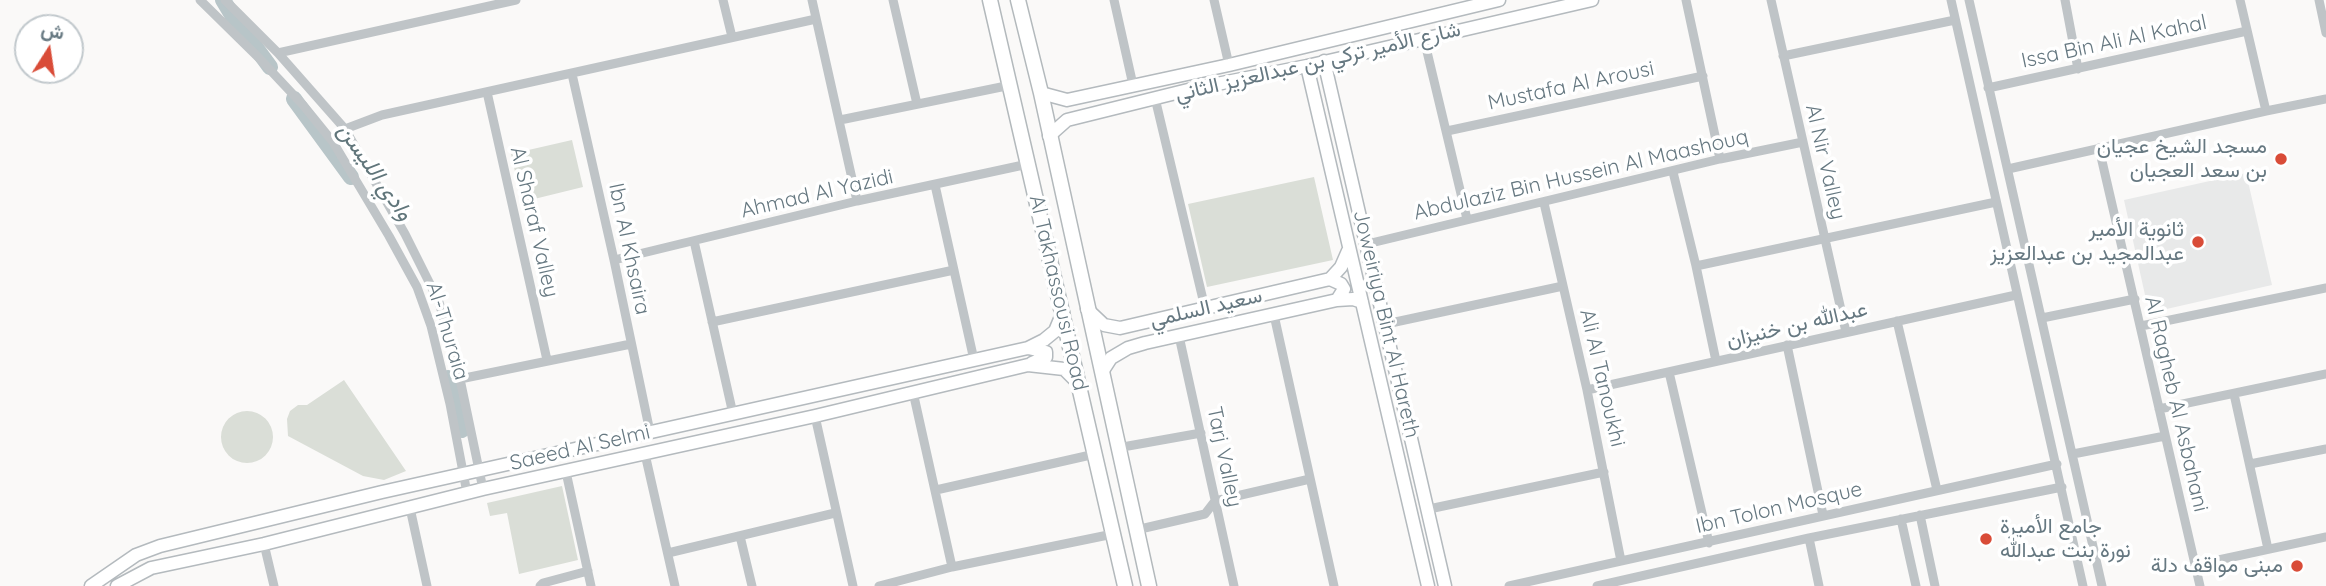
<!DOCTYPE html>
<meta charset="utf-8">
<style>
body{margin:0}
#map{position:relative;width:2326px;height:586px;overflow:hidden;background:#faf9f8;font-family:Quicksand,Vazirmatn,sans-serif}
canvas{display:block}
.north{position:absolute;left:14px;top:14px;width:70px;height:70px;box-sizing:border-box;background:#fff;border:2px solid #c2c9cd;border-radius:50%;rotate:12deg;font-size:19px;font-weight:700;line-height:28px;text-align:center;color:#667881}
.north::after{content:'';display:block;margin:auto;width:24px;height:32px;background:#d94c38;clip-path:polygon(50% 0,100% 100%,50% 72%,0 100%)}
</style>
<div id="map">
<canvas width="2326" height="586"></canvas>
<div class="north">ش</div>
</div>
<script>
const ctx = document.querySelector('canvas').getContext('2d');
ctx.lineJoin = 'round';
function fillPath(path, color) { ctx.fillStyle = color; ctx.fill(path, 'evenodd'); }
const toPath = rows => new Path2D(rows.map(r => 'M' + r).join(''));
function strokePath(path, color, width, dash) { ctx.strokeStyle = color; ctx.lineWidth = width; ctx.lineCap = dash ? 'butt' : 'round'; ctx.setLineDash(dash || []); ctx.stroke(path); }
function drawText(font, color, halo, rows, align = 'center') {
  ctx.font = font + ' Quicksand,Vazirmatn,sans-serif'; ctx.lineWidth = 7; ctx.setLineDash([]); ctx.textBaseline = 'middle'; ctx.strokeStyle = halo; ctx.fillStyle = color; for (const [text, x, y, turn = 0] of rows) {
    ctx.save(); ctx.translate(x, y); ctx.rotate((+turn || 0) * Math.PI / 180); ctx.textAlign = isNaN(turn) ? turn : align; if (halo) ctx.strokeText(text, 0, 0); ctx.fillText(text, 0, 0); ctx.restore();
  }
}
const built = toPath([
 [2246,173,2272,285,2149,313,2124,200]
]);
const green = toPath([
 [572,140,583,187,522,202,511,154],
 [1314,177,1333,260,1207,287,1188,204],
 [344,380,406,471,384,480,363,476,288,436,287,419,290,411,298,405,307,405],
 '221 437a26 26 0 1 1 52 0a26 26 0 1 1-52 0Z',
 [562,486,578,560,519,574,507,513,490,516,487,503]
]);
const river = toPath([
 [223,0,232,15,270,67],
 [294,99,351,177],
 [448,378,462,430]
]);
const street = toPath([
 [200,0,258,57,303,105,333,142,389,236,417,287,431,326,450,404,467,493],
 [225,0,278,53,345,129,405,234,439,302,460,379,483,489],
 [723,0,732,37],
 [812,0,857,201],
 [893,0,917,104],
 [1114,0,1133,85],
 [1214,0,1229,65],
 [1686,0,1720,159],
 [1771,0,1846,332],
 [1951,0,2083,586],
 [1969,0,2102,586],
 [2065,0,2078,69],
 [2240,0,2266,111],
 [2319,0,2326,33],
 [1424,39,1467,219],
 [278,53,516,0],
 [1783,56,1955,20],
 [572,74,614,260,650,432],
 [1988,88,2247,31],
 [487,92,547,360],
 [1155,98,1205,308],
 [840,120,1011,85],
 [345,129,382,115,816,19],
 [1447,131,1703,76],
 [2099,148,2200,586],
 [2008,169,2266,111,2326,99],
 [1673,172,1696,266,1716,361],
 [935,185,974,360],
 [1544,203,1587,390,1621,561],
 [694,241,733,414],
 [1367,244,1720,159,1803,142],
 [614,260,857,201,1028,164],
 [1696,266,1996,202],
 [1274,315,1334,586],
 [2042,318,2135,299],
 [1897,321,1937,490],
 [712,322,954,270],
 [1386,324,1563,286],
 [2141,326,2326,288],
 [1179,336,1234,586],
 [1787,345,1823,515],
 [1669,372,1709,543],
 [460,379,631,344],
 [1587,390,2016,295],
 [913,392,952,567],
 [2234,394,2268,549],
 [2159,409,2326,374],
 [815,416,853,586],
 [1117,448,1201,433],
 [645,454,675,586],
 [2073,454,2165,436],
 [2250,464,2326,449],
 [566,472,591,586],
 [936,490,1095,454],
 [410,508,427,586],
 [1429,509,1604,472],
 [1920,515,1935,586],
 [1901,519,1916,586],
 [1136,530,1205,514,1215,501,1310,479],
 [740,536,752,586],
 [1809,538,1819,586],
 [264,544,274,586],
 [668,553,835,513],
 [2195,565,2326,537],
 [540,586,543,583,588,571],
 [879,586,952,567,1113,534],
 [1509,586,2057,464],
 [1597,586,1809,538,2062,487]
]);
const secondary = toPath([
 [1324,61,1445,586],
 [1307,66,1428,586],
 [1041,93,1067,100,1229,65,1499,0],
 [1049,136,1067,120,1192,89,1307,66,1592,0],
 [1330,279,1341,284,1344,289,1337,300],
 [1087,309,1104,325,1120,328,1330,279,1341,267,1348,251],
 [1028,348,1046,352,1046,357,1032,363],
 [1102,372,1111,358,1128,348,1145,343,1337,300,1353,299,1362,302],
 [91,586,136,555,160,546,382,492,1028,348,1044,340,1055,331,1063,312],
 [117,586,151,568,264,544,483,489,815,416,1028,365,1064,369,1079,384]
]);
const primary = toPath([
 [990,0,1125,586],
 [1018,0,1041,93,1149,586]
]);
const markers = [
 [2281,159,7,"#d94c38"],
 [2198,242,7,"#d94c38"],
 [1986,539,7,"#d94c38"],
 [2297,566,7,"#d94c38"]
];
const streetNames = [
 ["Issa Bin Ali Al Kahal",2114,42,-12],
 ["شارع الأمير تركي بن عبدالعزيز الثاني",1318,62,-13],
 ["Mustafa Al Arousi",1571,86,-12],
 ["Al Nir Valley",1825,162,77],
 ["Abdulaziz Bin Hussein Al Maashouq",1581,175,-13],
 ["Ahmad Al Yazidi",817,194,-13],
 ["Al Sharaf Valley",534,222,77],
 ["Ibn Al Khsaira",629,249,78],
 ["Al Takhassousi Road",1058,293,77],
 ["سعيد السلمي",1206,308,-13],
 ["Joweiriya Bint Al Hareth",1386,324,77],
 ["عبدالله بن خنيزان",1797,325,-13],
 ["Al-Thuraia",447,331,73],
 ["Ali Al Tanoukhi",1602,378,77],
 ["Al Ragheb Al Asbahani",2176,404,77],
 ["Saeed Al Selmi",580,448,-13],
 ["Tarj Valley",1224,457,78],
 ["Ibn Tolon Mosque",1779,508,-13]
];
const poiNames = [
 ["مسجد الشيخ عجيان",2267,147],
 ["بن سعد العجيان",2267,171],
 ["ثانوية الأمير",2184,230],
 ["عبدالمجيد بن عبدالعزيز",2184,254],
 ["جامع الأميرة",2000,527,"left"],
 ["نورة بنت عبدالله",2000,551,"left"],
 ["مبنى مواقف دلة",2283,566]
];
const waterNames = [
 ["وادي الليسن",375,172,55]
];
fillPath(built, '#e8e9e9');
fillPath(green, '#daded7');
strokePath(river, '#b8c5c8', 16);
strokePath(secondary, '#b4babe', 15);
strokePath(primary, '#b3b9bc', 17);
strokePath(street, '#bfc4c7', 9);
strokePath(secondary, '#fff', 12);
strokePath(primary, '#fff', 14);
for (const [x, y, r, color] of markers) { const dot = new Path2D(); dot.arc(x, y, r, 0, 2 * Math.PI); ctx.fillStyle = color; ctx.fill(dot); strokePath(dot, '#fff', 2.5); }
drawText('21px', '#667881', '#fff', streetNames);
drawText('21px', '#667881', '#fff', poiNames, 'right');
drawText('italic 23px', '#61767b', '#fff', waterNames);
</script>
